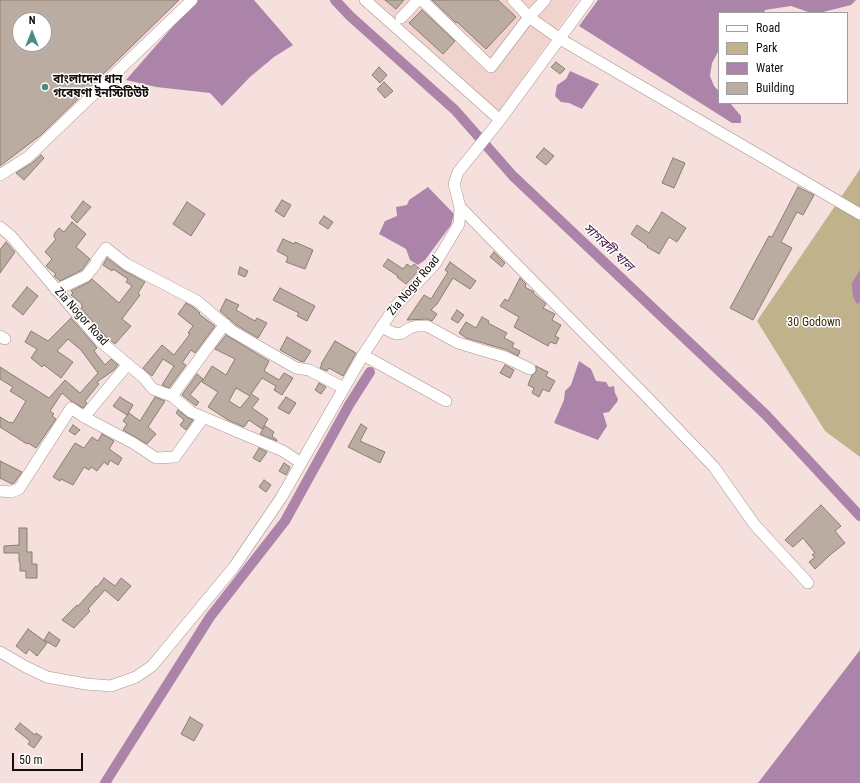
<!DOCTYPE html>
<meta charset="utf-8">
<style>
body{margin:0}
#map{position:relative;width:860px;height:783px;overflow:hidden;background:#f5e0dd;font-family:"Roboto Condensed",sans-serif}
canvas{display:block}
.legend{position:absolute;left:718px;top:12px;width:130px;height:92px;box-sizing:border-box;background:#fff;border:1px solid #a19e9e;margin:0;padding:5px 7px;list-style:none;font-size:12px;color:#130d0c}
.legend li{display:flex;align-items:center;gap:8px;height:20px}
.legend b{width:20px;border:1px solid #a19e9e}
.north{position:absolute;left:12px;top:12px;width:40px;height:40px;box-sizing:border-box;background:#fff;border:1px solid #a19e9e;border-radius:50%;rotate:0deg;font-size:11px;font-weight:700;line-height:16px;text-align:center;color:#130d0c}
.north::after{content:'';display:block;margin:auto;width:14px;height:18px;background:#498d82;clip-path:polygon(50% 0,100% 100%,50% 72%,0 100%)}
.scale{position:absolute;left:12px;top:753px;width:71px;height:18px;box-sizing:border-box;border:2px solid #130d0c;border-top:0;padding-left:5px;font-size:12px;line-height:14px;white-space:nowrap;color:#130d0c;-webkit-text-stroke:3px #fff;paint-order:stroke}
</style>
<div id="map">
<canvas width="860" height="783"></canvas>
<ul class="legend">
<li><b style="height:5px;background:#fff"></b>Road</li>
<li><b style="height:11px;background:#c0b38b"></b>Park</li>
<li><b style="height:11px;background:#ad84a9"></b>Water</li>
<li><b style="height:11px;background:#bbaca1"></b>Building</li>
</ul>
<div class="north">N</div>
<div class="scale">50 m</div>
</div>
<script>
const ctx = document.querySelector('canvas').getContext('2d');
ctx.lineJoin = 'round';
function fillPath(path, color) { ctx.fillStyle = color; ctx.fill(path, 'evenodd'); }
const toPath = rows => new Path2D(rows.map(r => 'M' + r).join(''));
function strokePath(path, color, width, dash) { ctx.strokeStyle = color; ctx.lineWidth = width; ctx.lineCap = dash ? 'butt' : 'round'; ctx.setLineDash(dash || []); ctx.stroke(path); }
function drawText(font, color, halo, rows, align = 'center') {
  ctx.font = font + ' "Roboto Condensed","Noto Sans Bengali",sans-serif'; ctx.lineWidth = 3; ctx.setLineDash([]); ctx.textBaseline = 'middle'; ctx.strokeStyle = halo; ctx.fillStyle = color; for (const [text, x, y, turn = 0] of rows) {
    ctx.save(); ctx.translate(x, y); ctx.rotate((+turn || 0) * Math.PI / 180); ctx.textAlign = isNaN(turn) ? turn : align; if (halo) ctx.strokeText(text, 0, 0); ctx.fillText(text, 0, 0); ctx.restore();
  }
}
const built = toPath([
 [369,0,578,0,496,116]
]);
const green = toPath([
 [860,169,860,457,825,431,757,321]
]);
const water = toPath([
 [196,0,254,0,293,45,274,57,250,77,222,106,210,93,156,87,126,80],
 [598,0,856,0,851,5,819,13,811,13,791,6,765,10,764,13,719,13,719,50,712,63,710,76,714,86,719,91,719,103,730,103,741,116,741,123,732,123,579,26],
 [570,71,599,84,582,109,569,103,561,102,555,96,557,85,566,79],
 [428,187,454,214,451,225,425,260,418,265,410,260,406,249,379,234,385,221,397,216,396,207,407,205,409,200],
 [860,270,860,302,857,304,853,297,852,288,852,283],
 [579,361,591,369,596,381,606,382,609,387,614,386,615,393,618,399,617,402,609,412,603,413,607,426,598,440,554,423,564,400,565,391,571,385],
 [860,650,860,783,758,783]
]);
const canal = toPath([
 [335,0,350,16,455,110,513,176,766,415,860,516],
 [105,783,210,617,285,521,349,405,370,372]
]);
const building = toPath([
 [0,0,179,0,41,135,0,166,0,0],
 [20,20,44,20,44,44,20,44,20,20],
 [385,0,404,0,396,9,385,0],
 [432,0,498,0,516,17,486,49,457,22,456,23,432,0],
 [422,10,455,41,443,54,409,23,422,10],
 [556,62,565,69,560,74,551,67,556,62],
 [379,67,387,75,380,83,372,75,379,67],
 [384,82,393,91,385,98,377,89,384,82],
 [544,148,554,156,546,165,536,157,544,148],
 [41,155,44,158,24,180,16,173,32,163,41,155],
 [673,158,685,163,674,188,662,183,673,158],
 [798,187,814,195,803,215,797,212,781,242,792,248,753,320,730,308,769,236,772,237,798,187],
 [282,200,291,205,284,217,275,211,282,200],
 [83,201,91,207,77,223,71,217,83,201],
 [187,202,205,214,191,236,173,224,187,202],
 [662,212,686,228,677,242,669,237,659,254,647,247,648,246,631,234,637,225,649,233,662,212],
 [324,216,333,222,328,229,319,223,324,216],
 [72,222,86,234,76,247,90,259,82,270,60,281,54,276,56,274,46,266,52,259,45,252,56,239,54,237,54,234,59,228,64,232,72,222],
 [283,239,294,244,295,242,313,250,305,269,286,262,288,257,277,251,283,239],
 [6,242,15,252,0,273,0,250,6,242],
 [494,252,505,263,502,267,490,257,494,252],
 [107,258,123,270,145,282,138,293,140,295,122,319,131,326,115,344,105,336,81,308,83,307,81,305,82,304,71,295,73,293,71,291,89,282,92,279,119,303,132,286,126,282,128,279,113,269,112,271,103,265,107,258],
 [388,259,403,269,407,264,411,267,414,264,420,269,406,284,397,277,398,276,383,266,388,259],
 [450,262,476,281,470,289,453,278,437,304,431,310,437,314,432,321,427,319,407,320,424,295,431,299,448,272,445,270,450,262],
 [240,267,248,271,245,277,238,274,240,267],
 [520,278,526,284,525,287,534,292,533,293,546,304,543,308,555,314,552,320,561,325,555,336,559,338,556,344,550,342,548,346,514,327,519,317,500,306,505,299,508,301,520,278],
 [27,287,38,296,23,315,12,306,27,287],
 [280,288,315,306,307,321,297,316,299,313,273,300,280,288],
 [226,299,239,305,236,310,255,321,257,318,267,323,258,338,236,325,220,311,226,299],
 [186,303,193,307,200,313,199,314,215,326,195,353,191,350,182,363,186,365,169,388,162,385,174,366,163,359,152,376,143,368,162,345,174,355,190,334,188,333,193,326,178,314,186,303],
 [457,310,464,315,458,323,451,319,457,310],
 [482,317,489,321,488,323,507,333,504,338,514,343,512,347,520,351,518,356,507,350,466,338,459,333,466,322,476,328,482,317],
 [71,318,97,348,94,351,105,365,111,359,118,365,114,370,97,382,99,384,85,401,87,403,83,408,71,401,62,393,50,411,54,414,52,416,56,419,36,448,28,443,27,444,0,427,0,417,10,423,11,422,13,423,26,401,10,391,13,387,0,379,0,367,49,398,65,380,80,393,98,373,81,350,68,339,57,351,73,362,61,378,44,365,42,367,31,358,37,349,25,342,31,331,48,341,71,318],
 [226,335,269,361,264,371,279,380,284,373,293,378,282,395,274,390,276,386,262,378,251,394,259,399,252,408,268,419,262,429,249,420,244,427,228,420,208,407,218,392,202,382,212,366,226,375,235,359,215,349,226,335],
 [236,388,250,396,240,408,229,401,236,388],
 [287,337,311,351,304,362,300,361,280,350,287,337],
 [335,341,356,353,343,376,329,368,327,371,320,368,322,364,321,364,335,341],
 [505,365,514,370,510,378,500,373,505,365],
 [536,366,548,372,546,376,555,381,549,392,543,389,539,397,532,393,534,388,528,385,532,375,536,372,536,366],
 [197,374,203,379,190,395,199,402,196,406,182,395,197,374],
 [319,383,326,387,321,394,315,390,319,383],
 [120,397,133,405,127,415,113,406,120,397],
 [155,397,165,401,148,427,156,434,147,444,123,430,127,424,123,421,129,413,140,421,155,397],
 [286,397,296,403,289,414,278,408,286,397],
 [178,410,187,417,193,420,186,430,180,425,184,420,176,413,178,410],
 [361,424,367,428,360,441,385,452,380,463,348,447,361,424],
 [73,425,80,430,75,435,69,431,73,425],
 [265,426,274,432,272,436,277,440,277,441,260,434,265,426],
 [102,434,114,441,109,449,122,458,118,465,110,460,108,465,104,462,97,471,91,467,89,470,84,467,73,485,61,479,60,481,53,477,75,443,84,448,92,437,98,441,102,434],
 [259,448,267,452,260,462,253,458,259,448],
 [0,461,22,472,14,483,12,484,0,478,0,461],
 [284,463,290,467,286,475,279,471,284,463],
 [264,480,271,485,266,492,259,487,264,480],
 [821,505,841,526,835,531,845,543,830,555,815,569,809,562,815,557,812,555,815,553,803,538,793,547,785,540,821,505],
 [19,528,27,528,27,552,32,552,32,564,37,564,37,578,26,578,26,571,20,571,20,562,19,562,19,553,4,553,4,546,19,545,19,528],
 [104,578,115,586,121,578,131,586,118,601,105,590,88,609,90,611,74,628,62,620,77,605,78,606,96,586,97,587,104,578],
 [28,629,47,643,37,656,29,649,26,654,16,646,28,629],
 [49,632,60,640,56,647,44,640,49,632],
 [190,717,203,725,194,741,181,734,190,717],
 [20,723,35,735,36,733,42,737,34,748,28,744,30,741,15,729,20,723]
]);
const minor = toPath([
 [365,0,500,120],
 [422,0,491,67,529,17,545,0],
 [513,0,529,17,560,39,860,214],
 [401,18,418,0],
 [0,175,28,157,192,0],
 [460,207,644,394,714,467,754,524,808,583],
 [0,227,11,236,100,341,143,377,153,389,172,396,191,412,283,451,301,463],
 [56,290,86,276,95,265,97,260,106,248,126,264,197,301,232,331,296,368,309,370,344,388],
 [381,327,396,334,402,333,410,328,417,326,427,326,458,343,505,357,530,369],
 [0,336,5,339],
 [363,355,446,401],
 [172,396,225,324],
 [84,417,128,364],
 [0,491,11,492,19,489,71,408,84,417,133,443,156,458,175,457,203,418],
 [0,652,26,667,47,677,86,684,111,686,136,677,152,666,234,567,281,498,363,355,394,308,435,264,459,224,460,207,454,184,458,172,500,120,588,0]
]);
const markers = [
 [45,87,4,"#498d82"]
];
const poiNames = [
 ["বাংলাদেশ ধান",53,80],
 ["গবেষণা ইনস্টিটিউট",53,94]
];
const streetNames = [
 ["Zia Nogor Road",414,286,-50],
 ["Zia Nogor Road",81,317,48]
];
const parkNames = [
 ["30 Godown",814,323]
];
const waterNames = [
 ["সাগরদী খাল",608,248,43]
];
fillPath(built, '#f0d3cd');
fillPath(green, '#c0b38b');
fillPath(water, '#ad84a9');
strokePath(canal, '#ad84a9', 10);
fillPath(building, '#bbaca1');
strokePath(building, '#8b7d72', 1);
strokePath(minor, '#a79490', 12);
strokePath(minor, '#fff', 11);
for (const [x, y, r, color] of markers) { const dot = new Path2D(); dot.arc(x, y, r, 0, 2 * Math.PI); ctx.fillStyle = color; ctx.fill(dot); strokePath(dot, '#fff', 1.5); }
drawText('bold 12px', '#130d0c', '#fff', poiNames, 'left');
drawText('12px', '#130d0c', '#fff', streetNames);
drawText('12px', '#3b2e02', '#fff', parkNames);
drawText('italic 13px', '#4a1848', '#fff', waterNames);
</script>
